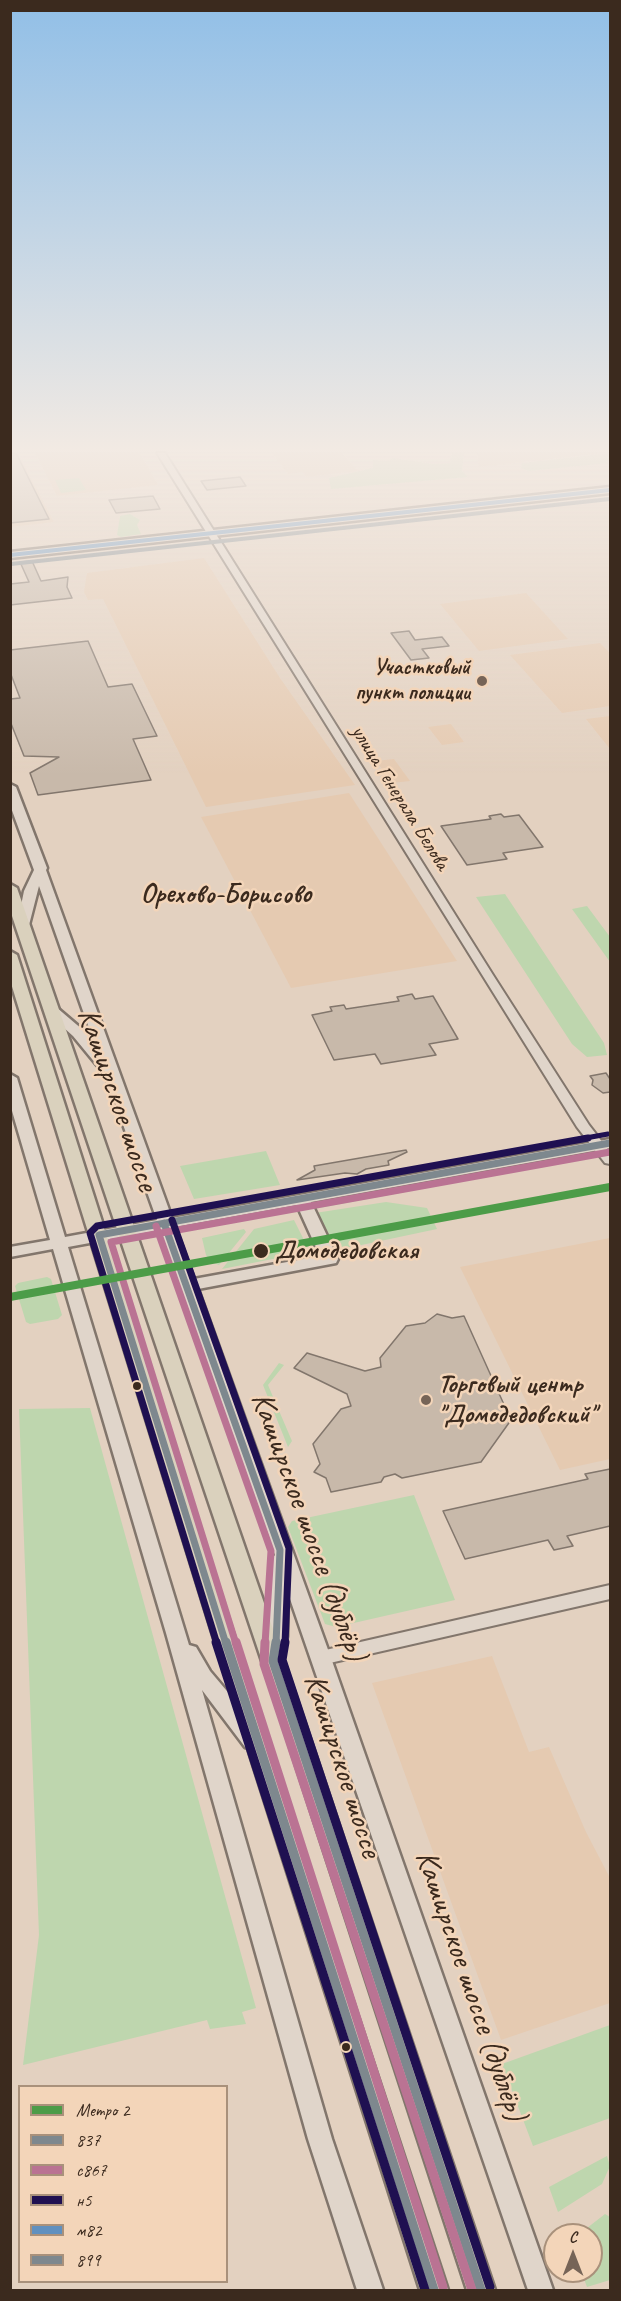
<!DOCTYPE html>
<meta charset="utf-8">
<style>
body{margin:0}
#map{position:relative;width:621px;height:2301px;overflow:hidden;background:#e3d1c0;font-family:Caveat,sans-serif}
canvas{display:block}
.frame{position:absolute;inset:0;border:12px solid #3b2a1e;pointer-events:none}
.legend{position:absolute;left:18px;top:2085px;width:210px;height:198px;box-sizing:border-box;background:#f3d5b9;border:2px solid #a9917b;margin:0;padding:8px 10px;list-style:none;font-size:18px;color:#3b2a1e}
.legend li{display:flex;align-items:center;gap:12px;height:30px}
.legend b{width:30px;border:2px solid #a9917b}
.north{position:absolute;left:543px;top:2223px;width:60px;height:60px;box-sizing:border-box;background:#f3d5b9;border:2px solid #a9917b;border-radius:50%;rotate:0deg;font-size:16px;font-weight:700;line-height:24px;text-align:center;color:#3b2a1e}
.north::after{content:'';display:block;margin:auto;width:21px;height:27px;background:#766457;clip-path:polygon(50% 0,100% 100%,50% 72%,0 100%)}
</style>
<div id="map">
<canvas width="621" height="2301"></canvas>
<div class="frame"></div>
<ul class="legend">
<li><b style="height:8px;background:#4c9c48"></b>Метро 2</li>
<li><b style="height:8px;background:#7e888e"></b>837</li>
<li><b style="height:8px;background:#ba7393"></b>с867</li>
<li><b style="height:8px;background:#1f1051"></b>н5</li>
<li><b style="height:8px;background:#6090bf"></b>м82</li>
<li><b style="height:8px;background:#7e888e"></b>899</li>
</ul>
<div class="north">С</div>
</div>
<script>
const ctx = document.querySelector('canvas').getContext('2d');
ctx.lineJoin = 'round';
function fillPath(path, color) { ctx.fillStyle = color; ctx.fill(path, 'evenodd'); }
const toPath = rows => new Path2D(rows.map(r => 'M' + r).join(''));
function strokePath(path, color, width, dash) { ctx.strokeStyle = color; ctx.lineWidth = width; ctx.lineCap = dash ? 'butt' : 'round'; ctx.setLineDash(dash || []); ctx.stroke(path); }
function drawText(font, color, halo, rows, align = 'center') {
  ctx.font = font + ' Caveat,sans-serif'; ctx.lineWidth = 5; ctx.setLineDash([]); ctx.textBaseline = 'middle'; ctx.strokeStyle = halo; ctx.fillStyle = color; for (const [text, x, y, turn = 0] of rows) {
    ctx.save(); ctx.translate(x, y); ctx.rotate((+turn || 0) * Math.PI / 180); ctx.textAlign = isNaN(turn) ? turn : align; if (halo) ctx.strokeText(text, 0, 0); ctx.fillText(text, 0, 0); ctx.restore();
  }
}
const built = toPath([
 [10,453,18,453,54,522,11,527],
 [35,453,140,453,158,485,57,496],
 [272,453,342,453,358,471,306,477,303,472,288,474],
 [477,453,605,453,479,467],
 [204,558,280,678,355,785,206,807,103,599,88,600,84,592,87,573],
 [526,593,568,639,479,651,440,604],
 [600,643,610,653,610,706,562,713,510,655],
 [610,716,610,749,586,719],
 [451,724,464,742,442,745,428,727],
 [394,759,410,781,392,783,376,761],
 [349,793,457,961,291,988,201,817],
 [610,1238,610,1459,560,1470,460,1267],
 [492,1656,529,1752,549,1747,586,1832,610,1878,610,2003,501,2040,372,1683]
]);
const green = toPath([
 [452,453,464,453,462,471,468,477,331,489,329,478,373,468,373,460,389,461,392,458,435,464,450,463],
 [610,453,610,460,606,461,608,463,529,471,521,468,522,463],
 [79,478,86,490,61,493,55,480],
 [130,514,140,520,137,525,141,534,121,537,117,535,120,516],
 [505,894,604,1043,607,1055,587,1057,572,1044,476,897],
 [587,906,610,937,610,962,572,909],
 [266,1151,280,1185,194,1199,180,1166],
 [569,1157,572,1161,314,1209,326,1201],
 [386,1202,427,1208,437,1229,352,1247,337,1247,327,1240,315,1213],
 [294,1220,305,1242,298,1254,222,1269,254,1229],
 [244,1229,246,1232,219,1265,211,1262,206,1255,202,1238],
 [47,1277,51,1279,62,1315,58,1319,30,1324,26,1322,15,1286,18,1283],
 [279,1363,284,1365,268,1385,292,1441,288,1447,263,1385],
 [90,1408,256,2008,242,2012,246,2024,210,2029,207,2020,23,2065,39,1935,19,1409],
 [414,1495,455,1600,336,1627,325,1624,288,1527,292,1521],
 [610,2025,610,2118,533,2146,502,2064],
 [607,2156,610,2166,602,2184,558,2212,549,2187],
 [605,2214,610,2217,610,2280,587,2287,581,2271,591,2271,591,2235,578,2235]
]);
const building = toPath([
 [10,453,16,453,49,519,10,523,10,453],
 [240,477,246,486,207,490,201,481,240,477],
 [153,496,160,509,116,513,109,500,153,496],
 [32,561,41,581,68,577,67,587,72,598,10,605,10,584,29,582,20,562,32,561],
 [409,631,415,640,442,637,449,646,422,649,429,658,411,660,391,633,409,631],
 [88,641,108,687,132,684,157,736,133,739,151,780,38,795,30,773,59,757,24,756,10,721,10,699,20,698,10,672,10,650,88,641],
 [501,814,504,817,519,815,543,847,503,853,507,859,467,865,441,826,491,819,489,816,501,814],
 [412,994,415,999,433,996,458,1039,429,1044,436,1055,381,1064,375,1054,334,1060,312,1015,332,1011,330,1007,344,1005,346,1009,399,1001,397,997,412,994],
 [606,1073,610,1079,610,1092,603,1093,592,1085,593,1080,590,1076,606,1073],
 [406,1150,407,1152,388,1161,389,1165,366,1169,357,1174,345,1173,297,1180,315,1170,314,1166,406,1150],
 [437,1314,452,1318,464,1316,511,1420,481,1462,402,1478,395,1474,384,1477,381,1482,331,1492,326,1478,314,1472,320,1464,313,1444,341,1409,351,1406,347,1394,294,1368,307,1353,365,1371,381,1367,380,1358,406,1326,425,1323,437,1314],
 [610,1469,610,1526,567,1536,573,1546,554,1550,548,1540,465,1559,443,1511,588,1479,585,1474,610,1469]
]);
const tertiary = toPath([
 [157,453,165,453,493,975,589,1125,610,1152,610,1164,605,1163,577,1127,157,453],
 [610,1585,610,1599,321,1665,315,1663,312,1658,315,1653,321,1651,610,1585]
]);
const secondary = toPath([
 [610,487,610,493,10,558,10,552,610,487],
 [10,784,16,787,47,868,46,870,172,1218,610,1139,610,1148,311,1202,338,1259,336,1263,198,1289,331,1658,553,2290,528,2290,288,1593,287,1636,283,1658,280,1664,273,1666,266,1664,263,1658,267,1636,271,1560,275,1555,160,1230,68,1247,189,1645,196,1647,210,1671,237,1703,262,1741,259,1747,252,1749,245,1747,202,1690,332,2139,383,2290,357,2290,308,2139,166,1633,53,1249,10,1257,10,1247,50,1240,10,1104,10,1074,17,1078,65,1237,157,1220,104,1071,101,1070,73,1036,44,1010,46,1007,56,1007,83,1030,95,1045,39,886,29,925,23,929,17,925,24,891,34,870,10,805,10,784],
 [297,1205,320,1256,194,1279,175,1227,297,1205]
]);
const primary = toPath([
 [10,884,17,888,284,1661,495,2290,467,2290,262,1661,10,910,10,884],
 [10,951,17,955,272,1755,448,2290,420,2290,250,1755,10,980,10,951]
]);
const bus1Far1 = toPath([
 [164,1223,280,1550,276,1644],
 [226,1644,99,1235,610,1143]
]);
const bus1 = toPath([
 [226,1642,434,2290],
 [276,1642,273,1661,481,2290]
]);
const bus2Far1 = toPath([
 [156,1226,271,1551,265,1644],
 [236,1644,111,1242,610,1152]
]);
const bus2 = toPath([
 [236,1642,443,2287],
 [265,1642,264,1664,472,2290]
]);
const bus3Far2 = toPath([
 [580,1139,608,1134]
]);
const bus3Far1 = toPath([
 [172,1220,289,1548,285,1644],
 [217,1644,90,1233,97,1226,588,1138]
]);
const bus3 = toPath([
 [216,1642,425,2290],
 [285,1642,282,1660,490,2287]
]);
const bus4 = toPath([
 [10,555,610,490]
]);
const bus5 = toPath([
 [11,564,610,499]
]);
const metro1 = toPath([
 [10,1297,610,1187]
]);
const markers = [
 [482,681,6,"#766457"],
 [261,1251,8,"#3b2a1e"],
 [137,1386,5,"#3b2a1e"],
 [426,1400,6,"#766457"],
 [346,2047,5,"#3b2a1e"]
];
const farPoinames = [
 ["Участковый",470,668],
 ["пункт полиции",470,693]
];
const farStreetnames = [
 ["улица Генерала Белова",400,798,58]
];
const stopNames = [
 ["Домодедовская",275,1251]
];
const poiNames = [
 ["Торговый центр",438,1385],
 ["\"Домодедовский\"",438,1415]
];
const neighbourhoodNames = [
 ["Орехово-Борисово",226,895]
];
const nearStreetnames = [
 ["Каширское шоссе",117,1100,71],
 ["Каширское шоссе (дублёр)",308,1527,70],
 ["Каширское шоссе",342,1766,72],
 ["Каширское шоссе (дублёр)",470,1986,71]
];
fillPath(built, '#e5cab1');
fillPath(green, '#bed6ae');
fillPath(building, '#c8b9aa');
strokePath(building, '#82766c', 1.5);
strokePath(tertiary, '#82766c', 4);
strokePath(secondary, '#82766c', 5);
strokePath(primary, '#82766c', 5);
fillPath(tertiary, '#e0d5ca');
fillPath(secondary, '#e0d5ca');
fillPath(primary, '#dad1bd');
strokePath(bus1Far1, '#7e888e', 7);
strokePath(bus1, '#7e888e', 9);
strokePath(bus2Far1, '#ba7393', 7);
strokePath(bus2, '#ba7393', 9);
strokePath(bus3Far2, '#1f1051', 5);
strokePath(bus3Far1, '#1f1051', 7);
strokePath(bus3, '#1f1051', 9);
strokePath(bus4, '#6090bf', 4);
strokePath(bus5, '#7e888e', 4);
strokePath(metro1, '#4c9c48', 8);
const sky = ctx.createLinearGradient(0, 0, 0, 775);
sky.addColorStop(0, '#91bfe7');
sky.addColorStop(0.58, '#f2eae3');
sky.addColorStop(1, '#f2eae300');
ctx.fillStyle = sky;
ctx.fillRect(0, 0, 621, 775);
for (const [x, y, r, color] of markers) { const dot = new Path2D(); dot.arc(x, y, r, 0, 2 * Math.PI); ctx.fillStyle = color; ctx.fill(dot); strokePath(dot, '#f3d5b9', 2); }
drawText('bold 22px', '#3b2a1e', '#f3d5b9', farPoinames, 'right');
drawText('22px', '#3b2a1e', '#f3d5b9', farStreetnames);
drawText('bold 26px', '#3b2a1e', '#f3d5b9', stopNames, 'left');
drawText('bold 26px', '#3b2a1e', '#f3d5b9', poiNames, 'left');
drawText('bold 27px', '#3b2a1e', '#f3d5b9', neighbourhoodNames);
drawText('32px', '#3b2a1e', '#f3d5b9', nearStreetnames);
</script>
